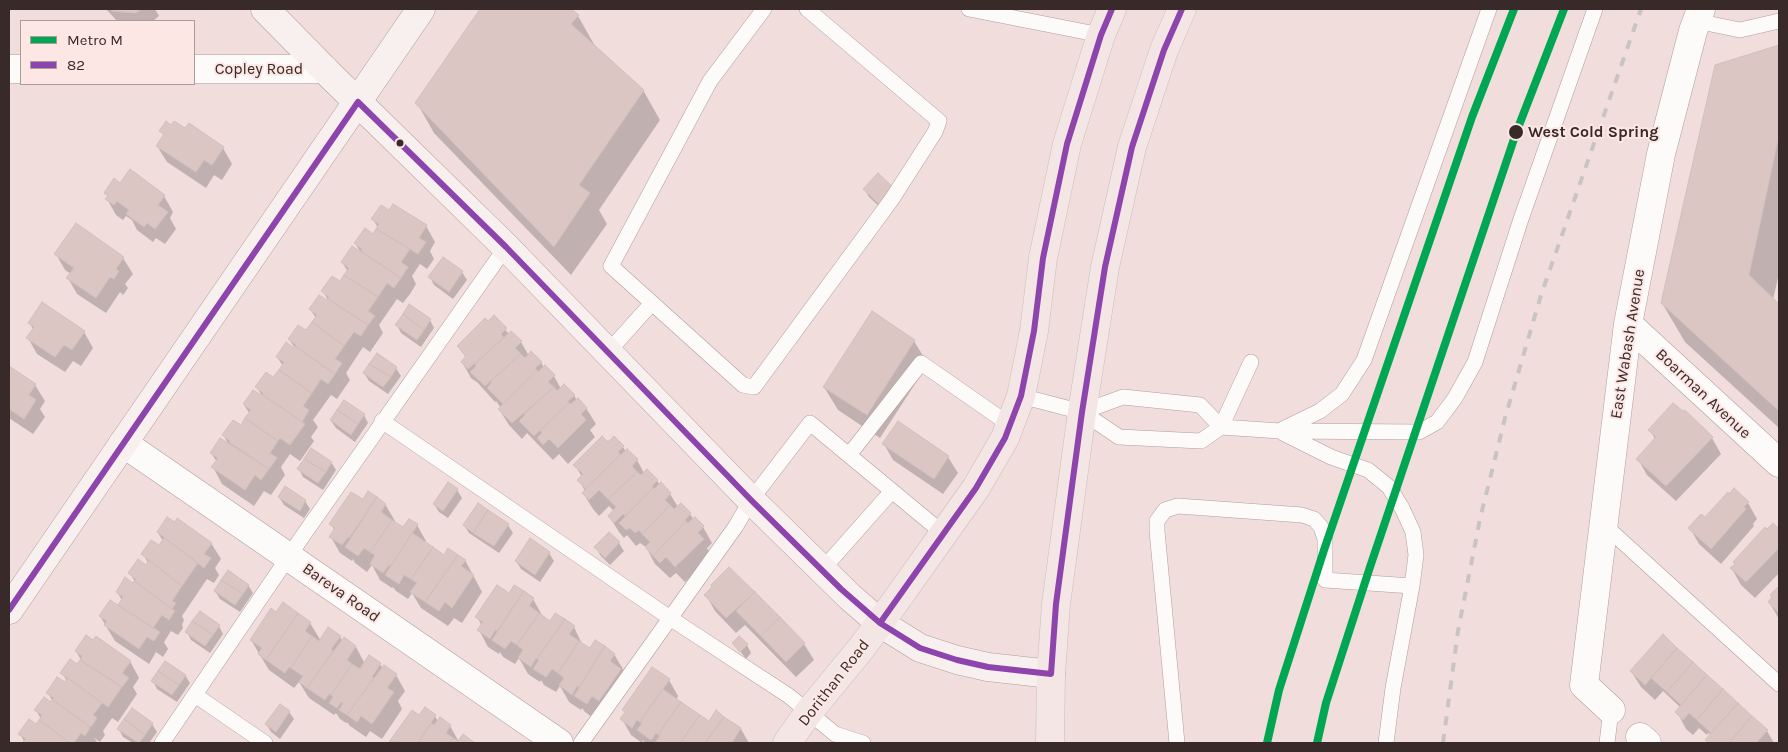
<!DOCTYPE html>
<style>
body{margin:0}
#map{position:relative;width:1788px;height:752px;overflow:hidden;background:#f1dddb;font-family:Karla,sans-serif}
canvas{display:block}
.frame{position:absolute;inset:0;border:10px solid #372a28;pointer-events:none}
.legend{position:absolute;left:20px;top:20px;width:175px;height:65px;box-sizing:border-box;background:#fde7e4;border:1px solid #ae9b99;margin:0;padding:6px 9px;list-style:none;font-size:15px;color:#372a28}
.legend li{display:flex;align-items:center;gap:10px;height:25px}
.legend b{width:25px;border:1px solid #ae9b99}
</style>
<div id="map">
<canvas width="1788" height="752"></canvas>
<div class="frame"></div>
<ul class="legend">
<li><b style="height:6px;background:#00a651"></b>Metro M</li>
<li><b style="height:6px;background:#8e44ad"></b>82</li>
</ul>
</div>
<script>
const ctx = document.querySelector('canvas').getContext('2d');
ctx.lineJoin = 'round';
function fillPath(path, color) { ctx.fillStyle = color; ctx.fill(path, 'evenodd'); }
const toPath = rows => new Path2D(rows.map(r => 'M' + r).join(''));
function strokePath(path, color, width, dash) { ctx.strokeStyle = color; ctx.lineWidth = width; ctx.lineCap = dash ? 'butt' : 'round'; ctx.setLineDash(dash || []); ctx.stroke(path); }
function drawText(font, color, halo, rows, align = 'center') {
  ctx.font = font + ' Karla,sans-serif'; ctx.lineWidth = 4; ctx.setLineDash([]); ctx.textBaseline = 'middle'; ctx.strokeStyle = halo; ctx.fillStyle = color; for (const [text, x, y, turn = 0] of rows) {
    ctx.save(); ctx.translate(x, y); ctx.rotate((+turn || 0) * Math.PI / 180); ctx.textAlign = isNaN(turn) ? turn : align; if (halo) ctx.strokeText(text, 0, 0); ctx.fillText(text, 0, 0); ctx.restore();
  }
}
const shadow = toPath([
 [106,9,155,9,159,16,153,21,117,21],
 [482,9,569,9,578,16,595,46,643,90,660,120,599,210,607,224,571,275,434,133,417,103],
 [1779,46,1779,273,1773,300,1779,305,1779,428,1685,342,1662,303,1716,66],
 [161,131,223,148,232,164,222,180,214,175,206,188,167,162,157,146,164,136],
 [878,175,884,211,869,197,865,190],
 [121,184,164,196,173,212,170,218,176,229,165,244,156,238,153,242,137,230,132,220,126,216,123,220,116,215,107,199,108,197,106,193],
 [389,212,426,226,435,242,430,251,434,259,427,269,420,264,412,276,416,284,410,294,403,303,397,299,379,325,383,333,370,352,363,347,346,373,350,380,337,399,331,395,313,420,318,427,311,437,314,441,300,461,290,454,281,467,285,475,271,495,264,491,254,506,222,484,213,467,217,462,211,453,230,446,223,435,241,427,250,414,244,405,263,398,257,387,274,379,283,366,277,357,296,350,289,339,306,332,316,318,310,309,330,304,323,291,340,283,348,272,342,262,361,253,355,243,373,235,378,228,373,219],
 [56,254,123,258,133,274,125,284,128,288,123,295,120,292,106,313,77,294,68,278,71,274,65,270],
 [443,258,462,272,467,280,453,299,434,285,430,277],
 [494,317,509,334,521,342,529,356,541,362,544,368,554,376,561,389,574,395,577,401,586,408,596,424,590,430,595,437,568,464,559,454,553,460,527,433,522,439,509,425,499,409,501,408,496,401,495,402,478,383,471,378,462,362,466,358,459,347],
 [430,320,434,328,421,347,401,333,397,325],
 [30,323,84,332,93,348,81,366,73,361,65,372,37,354,28,338,33,330],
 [914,341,928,364,880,438,838,410,824,387],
 [377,355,396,368,401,376,388,394,369,381,364,373],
 [9,368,35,385,45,401,40,409,45,417,33,434,9,418],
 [364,415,368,423,355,442,336,428,331,421],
 [898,423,948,457,958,473,943,494,893,460,884,444],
 [1650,430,1712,438,1721,454,1676,501,1647,475,1638,459,1655,439],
 [608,444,623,447,626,452,637,460,644,473,657,481,670,494,678,507,690,514,694,520,703,527,712,543,707,548,712,556,685,582,676,573,670,578,655,564,646,547,640,543,636,546,627,535,624,538,619,532,609,516,614,511,609,506,599,516,593,509,583,493,585,491,579,480,582,477,575,465],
 [331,462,336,470,323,490,303,477,299,469],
 [448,484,457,490,462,498,448,518,439,512,434,504],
 [285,488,305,501,310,509,304,518,284,505,279,497],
 [369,493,385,504,395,521,394,522,404,529,417,525,426,541,425,543,444,556,465,560,482,592,462,623,454,618,448,626,421,608,412,593,408,599,396,591,393,587,392,588,380,580,372,565,367,572,355,563,353,559,352,561,340,553,331,537,335,531,331,524,363,501],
 [1748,503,1757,519,1753,524,1754,526,1721,564,1699,544,1690,528,1705,519],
 [1773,524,1779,530,1779,573,1755,598,1741,585,1732,569],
 [464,525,508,525,513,533,499,553,469,533],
 [158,533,211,543,221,559,215,568,219,575,214,583,207,579,182,616,184,620,182,625,183,628,178,635,171,631,164,642,168,649,163,657,156,652,149,664,115,641,100,616,118,607,122,600,117,592,133,585,135,582,130,573,146,566,148,563,143,554,159,547,163,541],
 [619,543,624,551,610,565,600,555,596,547],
 [549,553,554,561,540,582,521,569,516,561],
 [729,568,804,644,814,660,796,677,745,625,736,633,715,611,706,595],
 [248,585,253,593,240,612,220,599,215,591],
 [515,587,533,599,542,615,542,617,550,622,574,627,582,644,590,649,596,642,614,654,624,671,596,720,585,712,582,708,581,710,569,702,560,686,556,692,544,685,541,680,540,682,528,674,519,658,515,664,503,657,500,652,499,654,488,647,479,630,482,626,477,617,509,594],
 [1779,588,1779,619,1769,602,1773,598,1772,596],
 [276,613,310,623,321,641,340,636,342,641,344,639,356,647,365,664,380,664,383,669,396,675,405,691,398,701,402,709,382,739,370,731,366,737,350,726,347,722,346,723,340,719,336,713,334,715,309,698,299,682,294,688,269,670,251,640],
 [219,626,223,634,210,653,191,640,187,632],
 [739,637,747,645,751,653,746,659,734,643],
 [1676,649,1767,731,1774,743,1708,743,1707,740,1711,735,1708,733,1707,735,1699,728,1693,735,1686,729,1677,712,1681,708,1663,691,1655,700,1641,687,1631,671],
 [76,651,130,661,139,678,133,687,137,694,118,722,112,718,103,731,105,735,100,742,94,738,98,743,25,743,20,734,36,725,41,719,36,710,52,704,53,702,48,693,65,684,67,681,62,673,77,666,81,660],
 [185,675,190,683,177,702,157,689,153,681],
 [669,680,678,696,676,700,709,723,716,712,741,729,749,743,645,743,643,740,642,743,631,735,622,719,626,713,624,710],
 [289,712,294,719,280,739,271,732,267,725],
 [435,716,438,722,440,719,450,726,459,742,463,736,473,743,391,743,391,742,420,717],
 [152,724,157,732,149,743,133,743,123,737,119,729]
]);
const building = toPath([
 [110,9,141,9,136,13,112,11,110,9],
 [480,9,571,9,579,15,571,24,644,90,579,185,590,193,554,247,415,103,480,9],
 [1779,45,1779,135,1749,275,1779,304,1779,411,1661,303,1715,65,1779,45],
 [166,121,171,125,174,121,185,128,189,123,224,147,212,165,204,160,196,172,156,146,164,134,159,131,166,121],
 [130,169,165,195,158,205,168,212,155,229,147,223,144,227,126,214,129,210,117,201,114,205,105,199,108,196,104,193,114,178,120,183,130,169],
 [878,173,894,188,879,204,863,189,878,173],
 [393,204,427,225,419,238,426,242,418,254,376,229,379,224,371,219,381,205,389,210,393,204],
 [76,223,124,257,116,269,119,271,114,279,110,277,96,298,66,278,74,268,54,254,76,223],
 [365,228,373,234,376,229,410,249,401,262,408,267,401,278,361,251,362,249,354,243,365,228],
 [352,246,401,278,394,288,387,283,378,297,344,275,349,268,341,262,352,246],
 [443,257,463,271,449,292,428,277,443,257],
 [344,275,378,297,368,311,375,316,368,325,328,299,329,297,321,291,332,276,340,281,344,275],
 [319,295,327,300,328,299,368,325,361,336,354,332,344,346,312,322,317,315,309,309,319,295],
 [42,302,85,331,72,350,64,345,55,357,26,338,34,327,28,323,42,302],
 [409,304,431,319,424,330,403,314,409,304],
 [872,311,915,340,867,415,823,387,872,311],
 [403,314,424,330,417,340,395,325,403,314],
 [494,315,507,328,501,334,504,338,468,369,461,362,466,356,457,346,485,318,488,321,494,315],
 [312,322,344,346,335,359,342,363,335,374,295,346,296,345,288,339,298,325,306,330,312,322],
 [511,331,522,341,515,348,521,354,485,386,470,372,476,366,475,364,511,331],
 [286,342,294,348,295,346,335,374,328,384,321,379,312,393,279,370,284,362,276,357,286,342],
 [531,351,542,362,535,368,537,370,503,404,487,388,492,382,491,381,521,354,525,358,531,351],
 [377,353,397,367,391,377,369,364,377,353],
 [369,364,391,377,383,387,363,373,369,364],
 [545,365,555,375,548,382,554,387,512,423,498,409,537,370,538,372,545,365],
 [9,366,36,384,29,395,36,400,24,419,9,409,9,366],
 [279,370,312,393,303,406,309,410,302,422,262,394,263,393,255,387,266,372,273,377,279,370],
 [564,384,575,395,568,401,569,403,534,436,519,421,525,415,524,414,554,387,557,391,564,384],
 [253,390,261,395,262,394,305,424,290,445,280,438,278,441,245,418,251,410,243,404,253,390],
 [578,398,587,408,581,414,586,420,558,448,549,439,543,445,537,438,542,433,540,430,569,403,571,404,578,398],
 [344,400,365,414,358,424,337,410,344,400],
 [1673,403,1683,411,1685,410,1713,437,1666,486,1636,459,1656,437,1648,430,1673,403],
 [337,410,358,424,351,435,330,420,337,410],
 [245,418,278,441,270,453,277,458,269,469,229,442,230,441,222,435,233,420,241,425,245,418],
 [898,421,949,456,934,479,882,444,898,421],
 [602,436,608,442,614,436,624,446,618,452,620,454,586,489,577,480,583,474,573,465,602,436],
 [220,438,269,469,261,480,255,475,245,490,211,467,218,458,210,453,220,438],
 [311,448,332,462,326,472,304,459,311,448],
 [627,449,638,459,632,466,637,472,608,499,599,490,589,500,582,493,620,454,621,455,627,449],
 [304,459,326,472,318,483,297,469,304,459],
 [647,469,658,480,652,486,653,488,625,516,623,514,614,523,608,516,616,507,608,499,637,472,641,475,647,469],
 [448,482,458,489,443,511,433,504,448,482],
 [661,482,671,493,665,500,670,505,642,534,639,530,635,533,630,528,626,530,619,523,653,488,654,489,661,482],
 [285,486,306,500,300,511,278,497,285,486],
 [1734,488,1749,502,1744,507,1746,509,1711,549,1688,528,1701,514,1705,517,1728,492,1729,494,1734,488],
 [368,491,377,497,349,538,348,537,342,545,329,537,335,528,329,524,351,492,363,499,368,491],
 [377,497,386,504,381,512,392,520,370,552,364,548,358,556,345,547,377,497],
 [478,503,488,510,473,533,463,525,478,503],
 [681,503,691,513,685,520,686,521,653,556,645,547,650,542,642,534,670,505,674,509,681,503],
 [488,510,509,524,494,546,473,533,488,510],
 [167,517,175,522,177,518,212,543,204,554,211,558,204,568,157,532,167,517],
 [695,517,704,526,698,533,704,539,675,567,666,557,660,563,653,556,686,521,688,523,695,517],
 [409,519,418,524,391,566,389,565,383,573,370,564,375,555,370,552,392,520,403,527,409,519],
 [1773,523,1779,529,1779,548,1746,582,1730,568,1735,564,1733,562,1765,527,1767,529,1773,523],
 [609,532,620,542,605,558,594,547,609,532],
 [412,533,433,547,411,579,404,575,399,584,385,575,412,533],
 [164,538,198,563,182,586,141,554,151,540,159,545,164,538],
 [530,538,550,552,535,575,515,561,530,538],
 [433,547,444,555,448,548,458,555,425,602,410,592,417,583,411,579,433,547],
 [458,555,466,560,461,566,474,575,452,608,445,602,439,611,425,602,458,555],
 [138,559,146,565,149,560,182,586,172,601,176,603,172,609,134,581,136,579,128,573,138,559],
 [729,567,755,592,726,618,704,595,712,587,711,585,729,567],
 [228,570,249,585,243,594,221,580,228,570],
 [125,577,133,583,134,581,175,611,169,620,162,615,153,628,118,605,123,597,116,592,125,577],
 [221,580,243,594,235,605,214,591,221,580],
 [497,585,509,593,514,585,524,591,497,631,495,630,490,639,477,630,483,622,475,617,497,585],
 [1779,586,1779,613,1768,602,1772,597,1770,595,1779,586],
 [524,591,534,598,529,606,539,613,517,645,511,641,505,649,492,640,524,591],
 [755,592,780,617,761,636,736,611,755,592],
 [110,600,160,632,154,641,147,637,139,649,104,625,107,621,99,616,110,600],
 [283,602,298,613,266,660,258,654,262,648,250,640,271,608,276,612,283,602],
 [200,611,220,625,213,635,192,621,200,611],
 [298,613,311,622,305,631,312,636,291,668,289,667,285,673,266,660,298,613],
 [539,613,550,621,555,613,565,619,537,659,536,658,531,667,518,658,523,650,517,645,539,613],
 [780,617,805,643,786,662,761,636,780,617],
 [565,619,575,626,569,634,579,641,558,673,552,669,546,677,533,669,539,660,537,659,565,619],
 [192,621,213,635,205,646,185,632,192,621],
 [328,627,341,636,331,649,333,651,307,688,299,682,303,676,291,668,312,636,319,641,328,627],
 [1663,634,1677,648,1645,685,1630,671,1663,634],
 [86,635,93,640,96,636,131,661,122,673,129,678,122,687,80,660,82,656,75,651,86,635],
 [739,636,748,644,740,652,732,643,739,636],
 [344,637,356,646,347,660,352,664,331,695,329,694,325,700,307,688,344,637],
 [595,640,605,646,579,687,577,686,572,695,559,685,564,678,558,673,579,641,590,648,595,640],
 [605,646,615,654,610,661,621,669,599,701,592,696,587,704,574,696,605,646],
 [1677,648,1693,662,1667,692,1651,678,1677,648],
 [369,655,381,663,372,677,374,678,347,715,339,710,343,703,341,702,337,708,329,703,333,697,331,695,352,664,360,669,369,655],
 [70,659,77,664,80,660,122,687,108,707,60,673,70,659],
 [165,661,186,675,179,685,158,671,165,661],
 [1693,662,1707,675,1681,705,1667,692,1693,662],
 [384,665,397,674,387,688,394,692,372,724,361,716,357,722,347,715,384,665],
 [652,667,670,679,640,722,637,720,632,728,620,719,625,712,622,710,652,667],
 [158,671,179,685,172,695,151,681,158,671],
 [1707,675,1723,689,1697,720,1689,713,1683,720,1675,712,1707,675],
 [57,677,65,682,68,678,102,703,93,715,97,718,91,727,52,700,54,698,46,693,57,677],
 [663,689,681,702,658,735,656,733,651,740,637,730,642,723,640,722,663,689],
 [1723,689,1738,703,1711,733,1697,720,1723,689],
 [44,697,51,702,52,700,87,724,90,728,85,736,81,733,74,743,70,743,39,720,42,715,34,710,44,697],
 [681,702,700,715,680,743,655,743,660,735,658,735,681,702],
 [1738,703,1752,716,1729,743,1709,743,1705,740,1738,703],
 [280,704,290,711,276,732,265,724,280,704],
 [425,707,436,715,418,743,389,742,412,710,419,715,425,707],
 [132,708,153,723,145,735,124,719,132,708],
 [716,710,724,717,705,743,680,743,700,715,709,721,716,710],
 [1752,716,1768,730,1756,743,1729,743,1752,716],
 [440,717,451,725,446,733,453,738,449,743,418,743,431,723,434,725,440,717],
 [724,717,741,728,732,743,705,743,724,717],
 [29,719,36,724,39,720,70,743,25,743,23,742,26,739,18,734,29,719],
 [124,719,145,735,139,743,117,729,124,719],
 [463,734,475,743,449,743,453,738,458,741,463,734]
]);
const lane = toPath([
 [764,9,710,81,611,266,743,385,754,387,892,199,935,132,939,121,807,9],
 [969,9,1101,35],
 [1696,21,1740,30,1779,21],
 [608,352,652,303],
 [1021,396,1082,412,1119,437,1201,441,1221,427,1251,362],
 [1082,412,1123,397,1200,405,1221,427,1280,431,1419,432,1437,422,1455,398,1475,362,1521,219,1595,9],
 [382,421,670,618,789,696,835,734,863,743],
 [1283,429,1320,411,1342,394,1364,360,1489,9],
 [1283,433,1331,457,1368,470,1389,487,1402,508,1413,532,1416,555,1412,586],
 [849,455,921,363,1010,425],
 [1603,524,1779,684],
 [822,570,892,491],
 [195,695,265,743],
 [162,743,302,537,506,247],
 [581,743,736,526,751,500,810,423,944,534],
 [1177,743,1157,531,1157,521,1165,510,1178,506,1302,515,1314,519,1321,527,1325,539,1325,580,1412,586,1393,688,1386,743],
 [1607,743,1611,710]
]);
const street = toPath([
 [9,69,21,69],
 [194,69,324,69],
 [1628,324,1779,463],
 [123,443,559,743],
 [1611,710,1584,685,1628,324,1661,154,1693,31,1701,9],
 [1640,737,1647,743]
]);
const secondary = toPath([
 [265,9,330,75,506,247,751,500,850,597,880,623,920,648,957,660,988,667,1051,674],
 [9,610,421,9]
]);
const primary = toPath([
 [787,743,808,713,863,646,900,595,976,488,1005,438,1021,396,1034,331,1043,258,1067,144,1101,35,1112,9],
 [1050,743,1051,674,1056,604,1082,412,1105,267,1132,147,1164,50,1182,9]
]);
const rail = toPath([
 [1443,743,1458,631,1480,519,1505,418,1541,295,1641,9]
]);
const bus1 = toPath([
 [358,102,506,247,751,500,841,589,880,623,920,648,957,660,988,667,1051,674,1056,604,1082,412,1105,267,1132,147,1164,50,1182,9],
 [9,610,358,102],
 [880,623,976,488,1005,438,1021,396,1034,331,1043,258,1067,144,1101,35,1112,9]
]);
const metro1 = toPath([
 [1267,743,1279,690,1324,550,1472,117,1514,9],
 [1317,743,1326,703,1370,567,1516,133,1564,9]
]);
const markers = [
 [1516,132,8,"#372a28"],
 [400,143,4.5,"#372a28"]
];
const streetNames = [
 ["Copley Road",259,69],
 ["East Wabash Avenue",1628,344,-81],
 ["Boarman Avenue",1703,394,43],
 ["Bareva Road",341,593,35],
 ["Dorithan Road",834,683,-52]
];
const stopNames = [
 ["West Cold Spring",1528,132]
];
fillPath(shadow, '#0003');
fillPath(building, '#dbc6c3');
strokePath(building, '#cfc0be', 1);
strokePath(lane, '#ae9f9d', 16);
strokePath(street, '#ae9f9d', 29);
strokePath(secondary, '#ae9f9d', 29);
strokePath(primary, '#c7bdbb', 29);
strokePath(lane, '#fdfafa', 15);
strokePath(street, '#fdfafa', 28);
strokePath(secondary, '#f8f0ef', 28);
strokePath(primary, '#f3e6e4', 28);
strokePath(rail, '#c9c4c3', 4, [9, 9]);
strokePath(bus1, '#8e44ad', 6);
strokePath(metro1, '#00a651', 8);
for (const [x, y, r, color] of markers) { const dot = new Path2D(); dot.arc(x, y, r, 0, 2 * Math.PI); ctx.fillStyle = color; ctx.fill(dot); strokePath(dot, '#fde7e4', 2); }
drawText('16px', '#372a28', '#fde7e4', streetNames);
drawText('bold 16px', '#372a28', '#fde7e4', stopNames, 'left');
</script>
